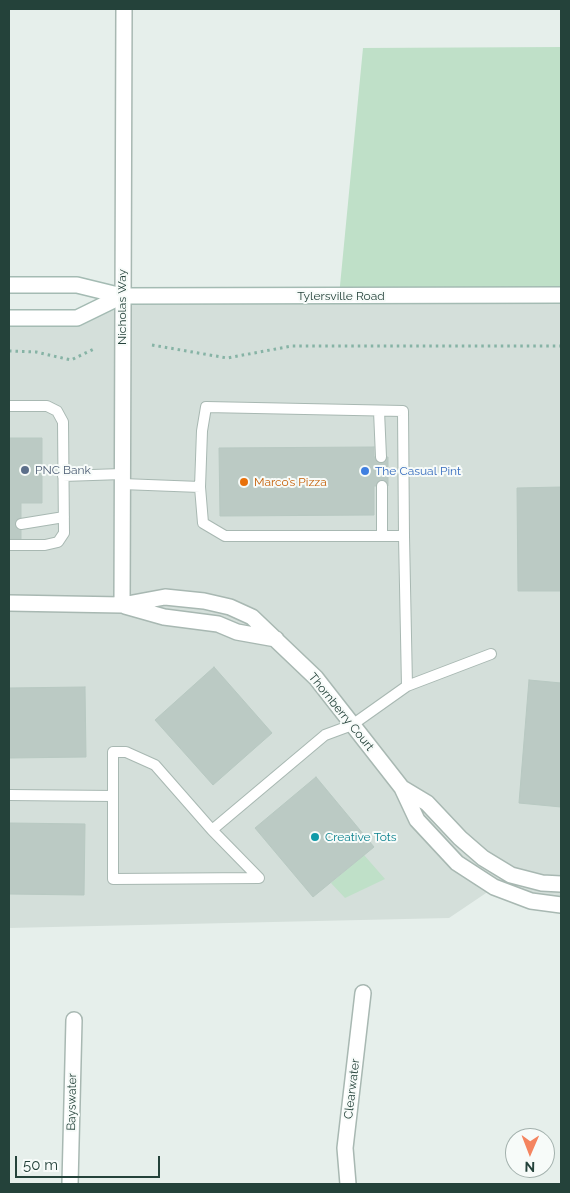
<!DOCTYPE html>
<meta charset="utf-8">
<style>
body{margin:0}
#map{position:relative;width:570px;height:1193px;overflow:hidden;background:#e6efeb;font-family:Raleway,sans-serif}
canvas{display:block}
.frame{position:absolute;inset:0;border:10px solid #24423a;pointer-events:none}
.north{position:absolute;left:505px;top:1128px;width:50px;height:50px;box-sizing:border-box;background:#f7fbf9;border:1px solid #a3b1ad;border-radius:50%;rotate:181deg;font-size:14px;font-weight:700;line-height:20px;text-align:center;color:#24423a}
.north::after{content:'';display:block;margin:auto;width:18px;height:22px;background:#f4845f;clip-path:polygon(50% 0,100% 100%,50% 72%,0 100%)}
.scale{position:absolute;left:15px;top:1156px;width:145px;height:22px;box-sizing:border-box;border:2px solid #24423a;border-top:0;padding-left:6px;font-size:15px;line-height:18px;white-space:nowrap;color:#24423a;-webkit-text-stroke:4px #f7fbf9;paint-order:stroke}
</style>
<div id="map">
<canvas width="570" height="1193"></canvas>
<div class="frame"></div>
<div class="north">N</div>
<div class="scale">50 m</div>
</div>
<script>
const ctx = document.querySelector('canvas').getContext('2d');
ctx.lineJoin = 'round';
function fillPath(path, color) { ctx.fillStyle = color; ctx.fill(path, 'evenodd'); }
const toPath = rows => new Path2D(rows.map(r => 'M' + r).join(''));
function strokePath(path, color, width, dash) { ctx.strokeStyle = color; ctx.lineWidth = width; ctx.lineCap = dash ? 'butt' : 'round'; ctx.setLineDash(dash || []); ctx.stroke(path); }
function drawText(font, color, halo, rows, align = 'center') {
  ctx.font = font + ' Raleway,sans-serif'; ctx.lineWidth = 4; ctx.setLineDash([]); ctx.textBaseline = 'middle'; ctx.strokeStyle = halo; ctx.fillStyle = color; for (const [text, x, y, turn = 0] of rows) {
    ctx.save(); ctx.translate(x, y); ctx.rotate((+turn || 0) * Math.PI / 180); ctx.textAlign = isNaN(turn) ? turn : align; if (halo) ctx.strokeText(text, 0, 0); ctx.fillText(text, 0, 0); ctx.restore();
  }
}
const built = toPath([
 [561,295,561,905,495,887,449,918,9,928,9,318,77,318,122,296]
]);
const green = toPath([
 [561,47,561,295,339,296,363,48],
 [364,855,385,879,345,898,331,883]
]);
const building = toPath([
 [9,438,42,438,42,503,21,503,21,539,9,539,9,438],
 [374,447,374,457,388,457,388,486,374,486,374,515,220,516,219,448,374,447],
 [561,487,561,591,518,591,517,488,561,487],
 [214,667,272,733,213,785,155,720,214,667],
 [529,680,561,683,561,807,519,803,529,680],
 [85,687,86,757,9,758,9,688,85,687],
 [316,777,374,847,313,897,255,828,316,777],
 [9,823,85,824,84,895,9,894,9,823]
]);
const path = toPath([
 [152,345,227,358,292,346,561,346],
 [9,351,36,352,71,360,96,348]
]);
const lane = toPath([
 [9,406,47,406,57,411,63,422,64,533,58,542,45,545,9,545],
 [379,411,381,457],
 [63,476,122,474],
 [382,486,382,535],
 [200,487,202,431,206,407,403,411,404,536],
 [21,524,64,517],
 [407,686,491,654],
 [9,795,113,796,113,752,126,752,155,765,212,830,325,735,352,725,407,686,404,536,225,536,203,523,200,487,122,484],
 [113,796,113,879,259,878,212,830]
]);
const street = toPath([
 [9,603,122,605,165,597,204,601,230,607,252,617,316,678,402,788,417,820,457,863,494,887,531,901,561,905],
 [122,605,124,9],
 [125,606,164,617,218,624,237,632,276,639],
 [402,788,427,803,460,838,483,858,511,875,542,883,561,884],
 [70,1184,74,1020],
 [348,1184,345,1148,363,993]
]);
const secondary = toPath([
 [9,285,77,285,122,296,561,295],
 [9,318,77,318,122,296]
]);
const markers = [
 [25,470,5,"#5c6f8a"],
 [365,471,5,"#3f7fe0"],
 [244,482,5,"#e8710a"],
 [315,837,5,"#0f9aa8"]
];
const streetNames = [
 ["Tylersville Road",341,296],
 ["Nicholas Way",122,307,-90],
 ["Thornberry Court",341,712,51],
 ["Clearwater",352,1089,-83],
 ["Bayswater",72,1102,-89]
];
const serviceNames = [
 ["PNC Bank",35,470]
];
const shopNames = [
 ["The Casual Pint",375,471]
];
const foodNames = [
 ["Marco’s Pizza",254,482]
];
const cultureNames = [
 ["Creative Tots",325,837]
];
fillPath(built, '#d4dfda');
fillPath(green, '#bfe0c8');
fillPath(building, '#bbcac4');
strokePath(building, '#b8c9c2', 1);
strokePath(lane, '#a8b8b2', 12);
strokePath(street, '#a8b8b2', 18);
strokePath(secondary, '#a4bbb3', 18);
strokePath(path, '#86b3a5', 3, [2.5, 4]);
strokePath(lane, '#fff', 10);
strokePath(street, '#fff', 15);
strokePath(secondary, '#fff', 15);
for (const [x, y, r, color] of markers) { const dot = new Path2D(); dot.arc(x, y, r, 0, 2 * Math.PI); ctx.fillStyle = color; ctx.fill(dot); strokePath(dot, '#f7fbf9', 2); }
drawText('12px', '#24423a', '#f7fbf9', streetNames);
drawText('12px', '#4e5e75', '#f7fbf9', serviceNames, 'left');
drawText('12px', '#366cbe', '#f7fbf9', shopNames, 'left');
drawText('12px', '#c56008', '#f7fbf9', foodNames, 'left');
drawText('12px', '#0d838f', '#f7fbf9', cultureNames, 'left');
</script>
